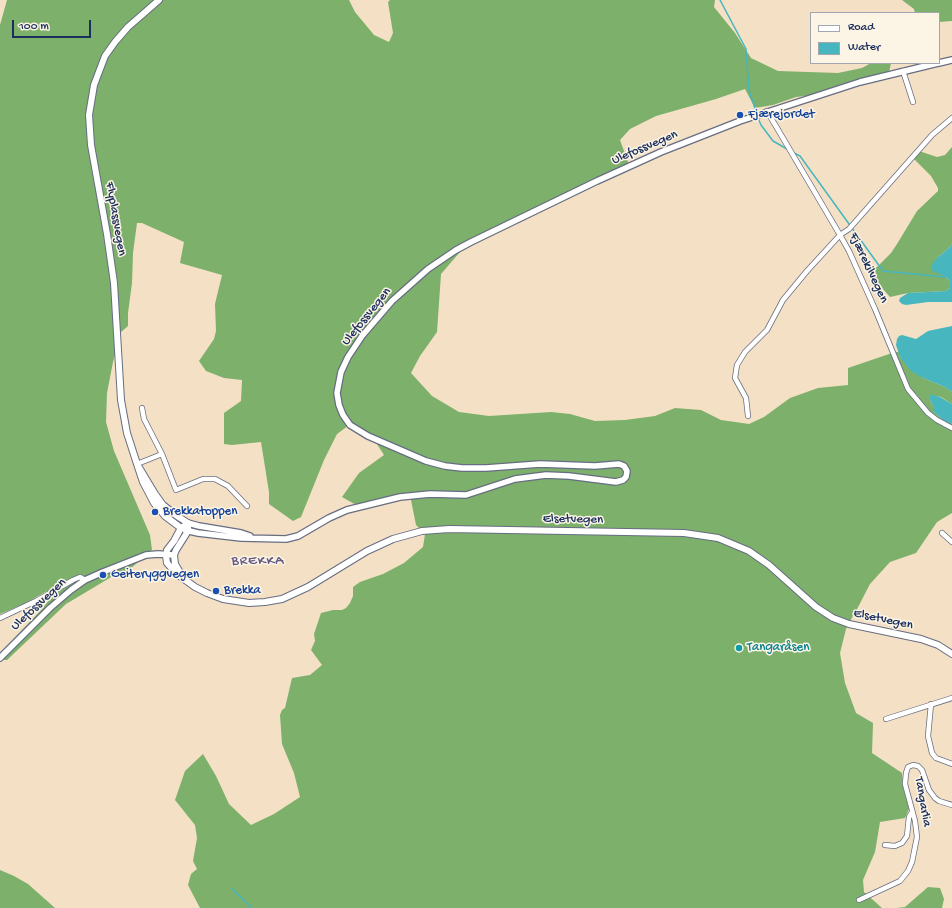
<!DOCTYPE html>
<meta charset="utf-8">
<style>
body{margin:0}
#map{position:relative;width:952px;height:908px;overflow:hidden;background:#f4e0c4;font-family:"Gochi Hand",sans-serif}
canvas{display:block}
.legend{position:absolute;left:810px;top:12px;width:130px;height:52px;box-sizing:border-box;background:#fcf5e5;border:1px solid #a2a6af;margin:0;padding:5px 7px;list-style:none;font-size:12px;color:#1b2f5e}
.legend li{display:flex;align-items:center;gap:8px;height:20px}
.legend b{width:20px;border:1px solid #a2a6af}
.scale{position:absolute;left:12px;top:20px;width:79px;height:18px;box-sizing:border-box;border:2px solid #1b2f5e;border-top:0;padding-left:5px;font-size:12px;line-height:14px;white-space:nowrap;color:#1b2f5e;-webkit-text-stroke:3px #fcf5e5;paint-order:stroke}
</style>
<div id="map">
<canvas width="952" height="908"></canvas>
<ul class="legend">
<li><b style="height:5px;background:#fff"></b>Road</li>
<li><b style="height:11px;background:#47b6bf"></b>Water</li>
</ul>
<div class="scale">100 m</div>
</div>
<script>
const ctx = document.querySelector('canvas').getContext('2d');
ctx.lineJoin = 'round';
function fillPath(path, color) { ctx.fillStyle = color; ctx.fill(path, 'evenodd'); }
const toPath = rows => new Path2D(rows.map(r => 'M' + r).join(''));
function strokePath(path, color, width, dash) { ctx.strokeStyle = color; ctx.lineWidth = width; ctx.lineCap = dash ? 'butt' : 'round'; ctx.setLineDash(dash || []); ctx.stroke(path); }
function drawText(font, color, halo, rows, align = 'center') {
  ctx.font = font + ' "Gochi Hand",sans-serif'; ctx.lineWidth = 3; ctx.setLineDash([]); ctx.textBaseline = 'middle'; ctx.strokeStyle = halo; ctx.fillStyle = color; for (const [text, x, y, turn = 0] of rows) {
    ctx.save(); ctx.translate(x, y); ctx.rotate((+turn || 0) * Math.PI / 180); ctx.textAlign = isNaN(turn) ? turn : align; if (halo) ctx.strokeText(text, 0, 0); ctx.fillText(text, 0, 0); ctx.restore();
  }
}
const forest = toPath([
 [7,0,349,0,355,12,374,35,389,42,393,33,388,2,390,0,715,0,714,7,735,33,751,58,778,71,838,73,862,68,871,63,891,63,889,73,876,75,872,79,813,95,796,97,773,105,755,108,745,89,716,99,656,116,630,129,620,140,628,162,624,172,486,236,460,252,441,274,437,332,420,356,411,373,432,396,459,412,489,416,551,412,570,414,595,421,625,420,655,416,675,408,701,410,721,420,749,424,764,417,790,398,818,388,848,385,848,368,895,352,899,352,900,357,923,378,945,387,952,392,952,404,941,397,930,395,930,400,933,405,933,411,943,420,952,424,952,513,937,522,916,553,890,562,870,584,856,611,856,610,846,629,840,653,845,683,856,713,873,723,872,753,902,773,903,786,909,809,905,818,880,822,875,852,863,880,864,892,882,908,200,908,188,885,191,874,197,869,193,861,197,838,195,825,175,800,185,771,203,754,216,776,229,804,251,825,274,814,300,797,294,773,282,744,280,715,282,710,285,708,292,678,310,675,322,665,311,650,315,641,314,634,321,613,333,610,342,610,346,608,350,603,353,596,353,587,360,582,383,574,404,563,423,547,425,534,416,525,411,500,396,498,358,506,342,497,359,473,384,455,375,441,349,425,337,434,324,460,301,517,293,521,269,504,269,492,261,442,232,445,224,444,224,413,241,401,242,380,224,378,206,371,199,361,214,339,216,331,215,304,222,275,180,263,184,242,142,223,137,223,133,253,132,283,128,313,128,326,121,332,113,362,107,393,106,422,114,451,150,535,152,550,129,570,118,573,66,604,7,660,0,660,0,653,42,609,49,600,47,591,24,604,0,614,0,25],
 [902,0,952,0,952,21,939,22,939,13,915,13,914,9],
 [952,147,952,244,950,247,937,258,946,277,950,281,950,288,946,291,908,293,890,297,866,270,877,267,891,253,897,244,917,211,938,191,938,188,931,176,914,159,916,150,937,157,945,155],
 [0,870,14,876,28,884,55,908,0,908],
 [928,887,940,888,944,899,942,908,897,908,905,907]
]);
const water = toPath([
 [952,244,952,302,928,302,906,305,902,304,899,301,900,298,908,293,946,291,950,288,950,281,946,277,931,270,931,266,937,258,950,247],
 [952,326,952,392,945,387,923,378,911,371,900,357,896,345,897,339,899,336,902,335,916,339,928,331],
 [930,395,933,395,940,397,952,404,952,424,943,420,933,411,933,405,930,400]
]);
const stream = toPath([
 [720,0,746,49,749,91,757,114],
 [758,118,761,125,773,141,787,149],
 [794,153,800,156,883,271,945,277],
 [232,889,252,908]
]);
const minor = toPath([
 [903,71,913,102],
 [767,111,840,235,849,251,875,309,908,389,928,413,937,420,952,428],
 [142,408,144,419,162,454,176,490,203,479,215,479,228,486,247,506],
 [748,416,746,398,735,378,737,365,745,352,767,330,783,300,807,271,840,235,849,229,932,135,952,118],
 [137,464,162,454],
 [942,533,952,542],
 [0,618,36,601,73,580,80,577,85,580],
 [931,704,928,736,932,753,936,758,952,764],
 [886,719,952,698],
 [885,845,895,846,902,843,907,836,909,817,912,812],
 [859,900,900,881,908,871,912,862,917,837,915,821,905,784,906,773,908,767,913,765,918,766,922,770,929,790,935,798,939,801,952,805]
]);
const tertiary = toPath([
 [939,63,952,60],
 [181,528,188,523,199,526,241,533,250,536],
 [185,530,198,533,241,538,286,539,298,536,329,518,347,510,400,497,430,494,466,495,515,479,546,475,569,476,616,482,623,480,626,477,627,471,624,466,619,464,595,466,540,464,486,468,462,468,445,466,426,461,368,436,350,425,343,415,339,405,337,393,341,372,348,357,362,336,392,301,428,269,456,250,471,242,597,181,661,152,740,121,860,82,938,63],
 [0,658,50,608,71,590,85,580,103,572,146,555,158,554,174,555]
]);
const secondary = toPath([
 [137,464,127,433,121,400,114,283,107,234,91,145,89,115,94,85,105,56,115,42,128,27,159,0],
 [184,579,175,564,174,555,176,550,188,531,188,523,177,516,163,505,155,494,137,464,143,482,154,503,165,516,181,528,174,541,167,550,166,556,167,563,177,574,195,587,207,593,223,599,249,603,265,602,282,599,308,587,367,551,393,539,422,531,449,529,684,533,718,538,749,551,769,565,816,607,833,618,849,624,921,639,938,645,952,654]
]);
const markers = [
 [740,115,4,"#1a4fb4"],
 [155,512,4,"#1a4fb4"],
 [103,575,4,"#1a4fb4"],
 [216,591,4,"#1a4fb4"],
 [739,648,4,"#0f9aa8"]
];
const transitNames = [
 ["Fjærejordet",748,115],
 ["Brekkatoppen",163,512],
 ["Geiteryggvegen",111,575],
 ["Brekka",224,591]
];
const streetNames = [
 ["Ulefossvegen",645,148,-23],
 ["Flyplassvegen",115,219,80],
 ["Fjærekilvegen",868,268,65],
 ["Ulefossvegen",367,317,-51],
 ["Elsetvegen",573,520,1],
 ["Ulefossvegen",39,605,-43],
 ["Elsetvegen",883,620,12],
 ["Tangarlia",922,802,80]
];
const cultureNames = [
 ["Tangaråsen",747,648]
];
const neighbourhoodNames = [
 ["BREKKA",258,562]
];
fillPath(forest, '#7cb06b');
fillPath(water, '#47b6bf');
strokePath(stream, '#47b6bf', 1.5);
strokePath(minor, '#676d82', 6);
strokePath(tertiary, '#676d82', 8);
strokePath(secondary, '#676d82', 8);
strokePath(minor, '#fff', 4.5);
strokePath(tertiary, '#fff', 5.5);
strokePath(secondary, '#fff', 6);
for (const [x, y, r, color] of markers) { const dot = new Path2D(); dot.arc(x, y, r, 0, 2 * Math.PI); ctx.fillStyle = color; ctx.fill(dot); strokePath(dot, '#fcf5e5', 1.5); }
drawText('13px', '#164399', '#fcf5e5', transitNames, 'left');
drawText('13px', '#1b2f5e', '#fcf5e5', streetNames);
drawText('13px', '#0d838f', '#fcf5e5', cultureNames, 'left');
ctx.letterSpacing = '1px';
drawText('14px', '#645985', '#fcf5e5', neighbourhoodNames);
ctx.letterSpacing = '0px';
</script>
